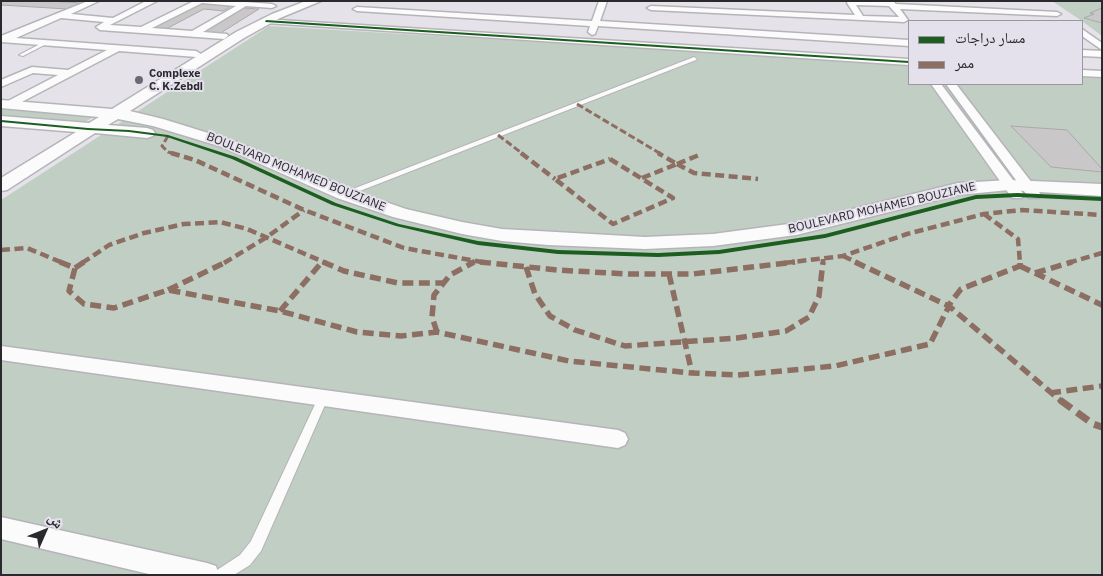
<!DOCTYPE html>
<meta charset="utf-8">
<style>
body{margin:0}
#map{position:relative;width:1103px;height:576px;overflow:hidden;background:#e5e3e9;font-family:"IBM Plex Sans","Noto Naskh Arabic",sans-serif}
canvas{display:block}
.frame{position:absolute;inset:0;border:2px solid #2a292d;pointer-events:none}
.legend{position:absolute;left:908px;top:20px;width:175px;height:65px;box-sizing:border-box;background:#e4e0ec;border:1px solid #9a97a0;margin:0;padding:6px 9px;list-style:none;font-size:15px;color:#2a292d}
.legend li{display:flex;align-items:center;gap:10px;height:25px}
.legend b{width:25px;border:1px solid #9a97a0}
.north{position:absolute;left:20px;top:506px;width:50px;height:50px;-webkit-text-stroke:4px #e4e0ec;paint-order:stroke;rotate:46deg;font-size:14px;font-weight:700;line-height:20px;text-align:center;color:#2a292d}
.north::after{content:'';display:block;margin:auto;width:18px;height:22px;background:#2a292d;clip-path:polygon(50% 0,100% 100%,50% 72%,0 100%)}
</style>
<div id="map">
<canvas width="1103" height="576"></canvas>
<div class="frame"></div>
<ul class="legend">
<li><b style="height:6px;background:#1b5e20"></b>مسار دراجات</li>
<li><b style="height:6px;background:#8d6e63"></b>ممر</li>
</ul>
<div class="north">ش</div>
</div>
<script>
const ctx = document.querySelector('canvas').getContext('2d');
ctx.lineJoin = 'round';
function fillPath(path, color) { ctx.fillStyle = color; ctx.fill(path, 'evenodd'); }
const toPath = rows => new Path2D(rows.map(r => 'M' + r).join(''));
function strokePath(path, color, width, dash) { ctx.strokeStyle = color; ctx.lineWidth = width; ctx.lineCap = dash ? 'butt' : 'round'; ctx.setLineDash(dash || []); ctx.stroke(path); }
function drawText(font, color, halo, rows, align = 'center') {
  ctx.font = font + ' "IBM Plex Sans",sans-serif'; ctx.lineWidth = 4; ctx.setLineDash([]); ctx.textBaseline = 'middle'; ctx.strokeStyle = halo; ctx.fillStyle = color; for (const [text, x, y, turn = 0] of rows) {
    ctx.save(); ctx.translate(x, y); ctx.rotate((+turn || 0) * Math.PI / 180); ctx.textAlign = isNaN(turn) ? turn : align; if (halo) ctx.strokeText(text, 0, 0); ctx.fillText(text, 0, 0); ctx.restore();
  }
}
const green = toPath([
 [1052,1,1102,2,1102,36,1082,21],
 [269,26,909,64,909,84,1082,84,1082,75,1102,76,1102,575,1,575,1,200],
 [1,104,100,113,75,128,1,121]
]);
const building = toPath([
 [1,1,49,1,82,3,67,9,1,5,1,1],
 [201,3,233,5,223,11,204,9,166,29,151,28,201,3],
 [243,8,259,9,219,34,202,33,243,8],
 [1102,8,1102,23,1084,18,1094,14,1090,13,1102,8],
 [1011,126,1067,130,1102,169,1102,172,1051,167,1011,126]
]);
const lane = toPath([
 [44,42,48,43,23,56,19,55,44,42],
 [694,57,697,59,696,60,347,196,341,196,340,194,694,57],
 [323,394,327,395,328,398,261,551,250,565,234,575,215,575,217,570,240,555,251,541,318,398,319,395,323,394]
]);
const street = toPath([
 [88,1,99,1,71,14,113,18,146,1,157,1,110,25,141,27,194,1,245,2,272,4,276,6,272,8,246,6,203,32,227,34,228,36,224,39,100,30,96,27,104,22,61,18,16,38,196,51,201,54,196,57,119,51,14,106,6,106,5,104,6,102,58,75,33,73,1,87,1,80,32,67,68,70,107,50,1,42,1,36,88,1],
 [202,3,236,6,192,31,152,28,202,3],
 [599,1,607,1,600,21,909,40,909,46,598,26,595,34,592,35,588,32,590,26,357,11,353,9,357,7,592,21,599,1],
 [848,1,893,1,896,4,1057,12,1061,14,1057,16,900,9,908,20,904,22,651,10,647,8,651,6,855,15,847,3,848,1],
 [856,5,889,6,899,17,863,16,856,5],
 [263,19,909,59,909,65,266,23,262,21,263,19],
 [1082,29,1102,43,1102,50,1082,36,1082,29],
 [1082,50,1102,51,1102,57,1082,56,1082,50],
 [1082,70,1102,71,1102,77,1082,76,1082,70],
 [931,84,941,84,1022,192,1024,195,1022,198,1012,198,931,84],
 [946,84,956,84,1039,192,1041,195,1039,198,1029,198,946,84],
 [1,346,618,430,625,433,628,439,625,445,618,448,1,360,1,346],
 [1,517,207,563,216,566,219,575,153,575,1,539,1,517]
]);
const secondary = toPath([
 [306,1,321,1,280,18,244,38,130,111,163,119,234,141,351,190,406,209,462,222,502,229,645,237,713,234,796,223,958,183,1009,180,1102,184,1102,196,1009,190,958,195,796,235,713,246,645,249,548,245,502,241,462,234,393,217,337,198,222,147,153,126,118,119,108,125,147,128,153,130,155,133,153,136,147,138,95,133,7,190,1,191,1,178,76,132,1,126,1,116,89,123,99,117,1,108,1,100,112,109,236,32,272,14,306,1]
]);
const quietFar3 = toPath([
 [577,104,661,154],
 [498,135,523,154],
 [168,136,162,146,168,152,175,154]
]);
const quietFar2 = toPath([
 [171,153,195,160,304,210,404,248,487,263],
 [521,153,555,179],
 [610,159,673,198,613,224,555,179,610,159],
 [677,164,694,173,758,179],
 [677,164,699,155],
 [642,178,677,164,658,153],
 [984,214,1018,239,1020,263],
 [1,250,27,248,63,263],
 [843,256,858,263],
 [82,263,109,245,144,233,184,224,220,222,247,229,326,263],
 [224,263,267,237,304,210],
 [471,263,475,261],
 [784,263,843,256,907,234,984,214,1022,210,1102,215],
 [823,263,823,259],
 [1068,263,1102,253]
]);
const quietFar1 = toPath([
 [60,262,75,268,69,291,84,304,114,308,168,290,280,311,357,332,401,336,437,332,569,361,692,373,738,375,835,366,930,344,951,302,961,289,1020,266,1020,262],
 [323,262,344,271,398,283,444,283],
 [480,262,557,270,628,274,693,274,795,262],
 [855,262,949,306,1061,401],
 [1020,266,1102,305],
 [526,267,535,294,550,316,575,330,625,346,737,338,786,331,809,317,819,296,823,262],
 [75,268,84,262],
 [1035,273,1072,262],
 [669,274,692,373],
 [168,290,226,262],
 [280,311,322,262],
 [437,332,432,317,434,295,450,275,474,262],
 [1050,393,1102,386]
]);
const quiet = toPath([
 [1060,400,1093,424,1102,427]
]);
const cycleway = toPath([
 [266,20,909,61,909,63,265,22,266,20],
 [1,120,88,128,129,130,168,135,236,157,336,203,399,224,478,241,558,250,658,253,719,250,825,234,976,195,1017,193,1102,197,1102,201,1017,197,976,199,825,238,719,254,658,257,558,254,478,245,396,226,332,205,232,159,167,137,129,132,88,130,1,122,1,120]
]);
const markers = [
 [139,80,5,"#6b6a6f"]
];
const farPoinames = [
 ["Complexe",149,74],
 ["C. K.Zebdi",149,87]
];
const streetNames = [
 ["BOULEVARD MOHAMED BOUZIANE",296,172,22],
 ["BOULEVARD MOHAMED BOUZIANE",882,208,-13]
];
fillPath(green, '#c1cec4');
fillPath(building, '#c9c7c8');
strokePath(building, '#aba9aa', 1);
strokePath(lane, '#b5b4b8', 2);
strokePath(street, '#b5b4b8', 3);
strokePath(secondary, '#b5b4b8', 3);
fillPath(lane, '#fbfbfc');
fillPath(street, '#fbfbfc');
fillPath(secondary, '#fbfbfc');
strokePath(quietFar3, '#8d6e63', 3, [7, 3]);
strokePath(quietFar2, '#8d6e63', 4.5, [9, 4.5]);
strokePath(quietFar1, '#8d6e63', 5.5, [11, 5.5]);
strokePath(quiet, '#8d6e63', 7, [14, 7]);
fillPath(cycleway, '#1b5e20');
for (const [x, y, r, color] of markers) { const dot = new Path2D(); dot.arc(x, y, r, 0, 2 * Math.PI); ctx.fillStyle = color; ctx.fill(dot); strokePath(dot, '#e4e0ec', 2); }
drawText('bold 11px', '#2a292d', '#e4e0ec', farPoinames, 'left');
drawText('12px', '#2a292d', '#e4e0ec', streetNames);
</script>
